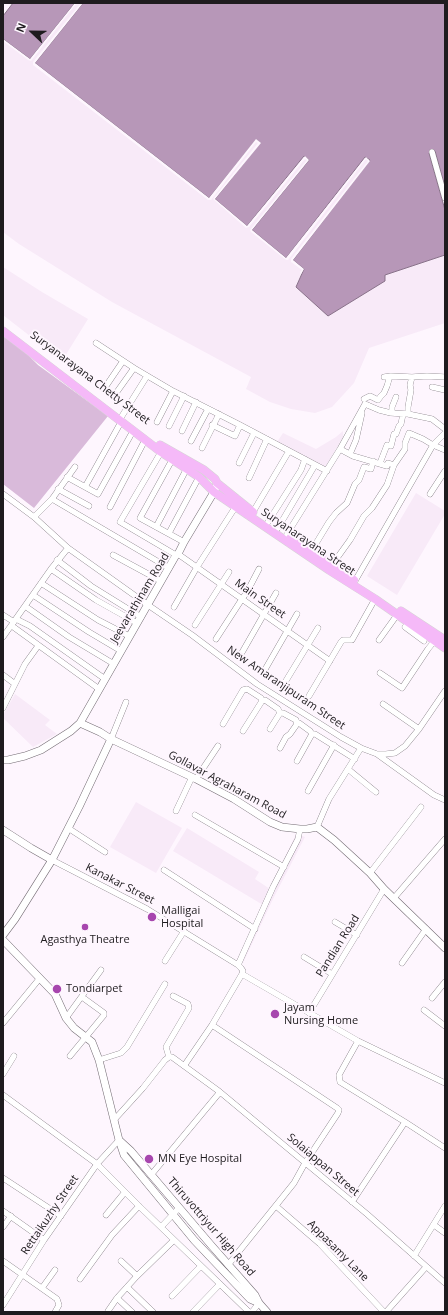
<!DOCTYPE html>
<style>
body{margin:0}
#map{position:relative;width:448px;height:1315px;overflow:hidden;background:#fef6fe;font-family:"Open Sans",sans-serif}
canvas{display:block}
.frame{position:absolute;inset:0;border:4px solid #1e1b1e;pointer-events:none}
.north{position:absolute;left:12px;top:12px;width:40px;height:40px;-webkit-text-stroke:3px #fef6fe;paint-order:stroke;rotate:292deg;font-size:11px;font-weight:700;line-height:16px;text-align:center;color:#1e1b1e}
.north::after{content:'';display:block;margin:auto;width:14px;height:18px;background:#1e1b1e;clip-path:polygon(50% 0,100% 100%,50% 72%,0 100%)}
</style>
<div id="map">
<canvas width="448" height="1315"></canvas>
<div class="frame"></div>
<div class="north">N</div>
</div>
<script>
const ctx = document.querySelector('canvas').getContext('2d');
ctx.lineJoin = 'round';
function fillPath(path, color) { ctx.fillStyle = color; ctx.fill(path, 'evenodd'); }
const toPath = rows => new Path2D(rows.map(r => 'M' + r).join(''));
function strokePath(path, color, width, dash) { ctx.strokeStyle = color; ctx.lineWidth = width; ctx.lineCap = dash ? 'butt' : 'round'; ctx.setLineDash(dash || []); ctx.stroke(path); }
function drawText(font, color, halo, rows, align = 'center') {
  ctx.font = font + ' "Open Sans",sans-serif'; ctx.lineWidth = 4; ctx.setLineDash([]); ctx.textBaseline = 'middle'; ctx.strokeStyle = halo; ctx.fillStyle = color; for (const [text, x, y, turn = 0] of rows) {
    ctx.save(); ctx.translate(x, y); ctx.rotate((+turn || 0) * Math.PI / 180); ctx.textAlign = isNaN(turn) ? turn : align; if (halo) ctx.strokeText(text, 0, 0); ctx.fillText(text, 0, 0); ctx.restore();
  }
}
const built = toPath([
 [75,3,83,3,35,63,305,156,366,157,370,161,301,274,296,287,385,275,445,255,445,323,369,348,354,383,332,407,315,413,291,409,270,402,246,389,251,377,112,302,19,244,3,232,3,39,30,59],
 [3,267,42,292,88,319,62,361,3,315],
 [343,431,343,437,325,468,277,442,283,433,316,449,336,437],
 [416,493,445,511,445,514,397,595,367,576],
 [15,694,50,720,45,725,57,734,33,747,3,718,3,715],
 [136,802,182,828,156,873,110,847],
 [187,828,259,872,255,879,270,889,296,834,305,837,273,899,243,963,237,959,263,905,173,851]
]);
const green = toPath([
 [3,333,19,346,38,365,108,416,34,508,3,484]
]);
const water = toPath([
 [13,3,75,3,30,59,3,39,3,16,13,3],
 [83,3,445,3,445,187,435,151,429,153,445,210,445,255,385,275,385,281,328,316,296,287,304,269,293,260,370,160,365,157,286,258,252,230,309,160,304,156,247,226,215,199,260,143,256,140,209,198,35,63,83,3]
]);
const pier = toPath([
 [75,3,77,3,76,4,31,61,28,60,3,41,3,39,30,59],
 [81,3,83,3,35,63,209,198,256,139,261,143,215,199,247,226,305,156,309,160,252,230,286,258,366,157,370,161,293,260,304,269,301,274,300,272,302,270,291,262,291,259,368,161,366,159,288,260,286,260,251,232,250,230,307,160,305,159,249,227,246,228,213,199,258,143,256,142,211,200,208,200,33,65,33,62]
]);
const street = toPath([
 [432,152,445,198],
 [96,343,134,368,173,391,240,425,327,471],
 [384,377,391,376,412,377,427,376,445,377],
 [432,387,445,390],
 [104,389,123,361],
 [114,396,134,368],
 [364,399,370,396,378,400,381,396,384,393,387,386,390,376],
 [392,413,392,407,396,397],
 [408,414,408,407,411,390,410,385,412,377],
 [122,416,147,376],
 [157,422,173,391],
 [212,425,235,436,240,425],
 [169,426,184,396],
 [182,431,196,402],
 [191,441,208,409],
 [433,445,445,450],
 [202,448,219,414],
 [340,449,353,456,387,466,388,463,394,465],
 [161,452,120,522,176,555],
 [350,454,356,440,362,413],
 [172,460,140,518,184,542],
 [239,463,254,433],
 [380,463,387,445,391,446,394,434,396,434,399,426,401,424,403,414],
 [67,477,98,494,133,431],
 [249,478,267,439],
 [85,487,121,422],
 [58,489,89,506],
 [3,494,34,517,68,548,148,605,192,635,257,684,341,737,361,748,377,754,434,795,445,800],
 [430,494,445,471],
 [52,499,169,568],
 [110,507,145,440],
 [253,512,289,451],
 [34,517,52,499,75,467],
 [268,522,301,470,305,459],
 [156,527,186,470],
 [278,528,315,465],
 [169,533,199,477],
 [287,534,340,449,365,404,379,410,391,413,408,414,432,419,445,429],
 [312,550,329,522,336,513,347,503,355,484,359,480,364,467,371,469,373,461],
 [178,554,330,661],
 [113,555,161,581],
 [57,560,91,586,141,617],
 [332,565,350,540,364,516,372,508,387,485,394,465,405,449,405,443,409,433,423,439,433,445],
 [51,569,96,600,137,623],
 [355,581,433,445,445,433],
 [41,583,98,620,129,636],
 [33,595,89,632,121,651],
 [25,606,69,637,114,664],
 [174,607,197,567,236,506],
 [3,615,14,622],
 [16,619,30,626,105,679],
 [409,623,405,627,424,641],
 [195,625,229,572],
 [12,626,99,689],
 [3,637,51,569,68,548],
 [216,639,242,599,247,592,259,569],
 [379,640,397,615],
 [240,656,276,593],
 [263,673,297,614],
 [380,673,402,688,428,649,432,644,435,642],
 [3,675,15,684],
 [284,684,318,628],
 [309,696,341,642,343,640,352,640,375,599],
 [383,704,419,729],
 [3,708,25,664,38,646],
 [223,724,243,690,247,689,261,698,262,701,265,700,278,709,280,713,283,713,296,720,297,724,299,723,310,731,312,734,315,734,355,759],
 [270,729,280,713],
 [243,731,262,701],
 [111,739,126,702],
 [280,748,286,737,290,734,297,724],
 [377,754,386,754,395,753,405,746,419,729,445,691],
 [297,761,312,734],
 [348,769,376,792],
 [196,779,218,746],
 [308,791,334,745],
 [176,811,192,777],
 [195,815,284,867],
 [317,827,329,799,361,748],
 [68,828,105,852],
 [52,860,147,909,238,965,241,968,243,971,242,974,212,1025,184,1066],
 [164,870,255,929],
 [370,873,421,807],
 [394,898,445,839],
 [335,922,357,935],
 [304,957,332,974],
 [165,961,184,931],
 [402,963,426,929],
 [238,965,273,887,298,839,300,829],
 [242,974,358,1041,445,1083],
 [432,998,445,982],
 [424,1010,445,1026],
 [309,1013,384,889],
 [66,1018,101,970],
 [3,1023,40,978],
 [212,1025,337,1108,339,1110,338,1113,305,1163,294,1183,228,1265],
 [358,1041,339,1075,340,1082,405,1122,445,1148],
 [70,1056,104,1015,104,1013,82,997],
 [169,1057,166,1047,189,1008,188,1004,173,996],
 [99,1060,121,1053,127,1047,165,984],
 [3,1074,14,1056],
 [3,1095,97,1164,139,1206,249,1312],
 [114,1120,143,1088,165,1060,169,1057,172,1057,220,1092,250,1117,367,1214,445,1283],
 [151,1175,220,1092],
 [3,1178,61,1216],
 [352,1202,405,1122],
 [276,1206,320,1244,384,1312],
 [3,1211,44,1240],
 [106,1215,125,1192],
 [434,1225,445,1233],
 [3,1227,11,1216],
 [161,1227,179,1208],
 [414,1256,445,1206],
 [3,1261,57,1299,59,1305,55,1312],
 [121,1261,137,1276],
 [80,1279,112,1235,139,1206],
 [127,1287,153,1312],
 [42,1288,55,1270],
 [172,1296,201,1266],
 [117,1298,132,1312],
 [3,1305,44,1240,97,1164,119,1140],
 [108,1311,117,1298,137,1276,174,1240],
 [193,1312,220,1284],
 [252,1312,259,1303],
 [386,1312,426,1267]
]);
const secondary = toPath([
 [80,723,100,732,111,739,196,779,234,799,270,822,282,827,300,829,307,829,317,827,334,840,370,873,384,889,445,948],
 [3,760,8,760,25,756,41,750,71,731,80,723,176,555,178,554,184,542,214,492,216,487],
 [3,830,31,848,52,860],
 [3,935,15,919,52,860,79,807,111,739],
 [3,940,55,994,66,1018,74,1028,92,1042,99,1060,119,1140,124,1155,194,1240,250,1299,259,1303],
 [119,1140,131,1151,211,1245,255,1295,259,1303,267,1312]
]);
const primary = toPath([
 [3,331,161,452,199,477,214,492,329,570,375,599,445,648],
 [160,445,204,470,215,479,217,483,253,512],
 [291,537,354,580],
 [401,611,445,640]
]);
const markers = [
 [152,917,5,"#a746ae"],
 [85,927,4,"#a746ae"],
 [57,989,5,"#a746ae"],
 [275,1014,5,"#a746ae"],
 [149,1159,5,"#a746ae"]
];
const streetNames = [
 ["Suryanarayana Chetty Street",90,378,37],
 ["Suryanarayana Street",308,542,34],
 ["Jeevarathinam Road",140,598,-59],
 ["Main Street",260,599,35],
 ["New Amaranjipuram Street",286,688,34],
 ["Gollavar Agraharam Road",227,785,28],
 ["Kanakar Street",120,884,27],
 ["Pandian Road",338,946,-58],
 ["Solaiappan Street",323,1165,40],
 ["Rettaikuzhy Street",50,1215,-56],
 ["Thiruvottriyur High Road",211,1227,49],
 ["Appasamy Lane",338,1251,45]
];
const poiNames = [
 ["Malligai",161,911],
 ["Hospital",161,924],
 ["Agasthya Theatre",85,940,"center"],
 ["Tondiarpet",66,989],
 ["Jayam",284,1008],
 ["Nursing Home",284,1021],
 ["MN Eye Hospital",158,1159]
];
fillPath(built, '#f8eaf8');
fillPath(green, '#d9bada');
fillPath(water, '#b797b8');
strokePath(water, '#89728a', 1);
fillPath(pier, '#fef6fe');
strokePath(street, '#736b73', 6);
strokePath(secondary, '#736b73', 8);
strokePath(primary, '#d6d6d6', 9);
strokePath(street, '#fff', 5.5);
strokePath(secondary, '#fff', 7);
strokePath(primary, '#f5b9f8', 8);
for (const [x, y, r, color] of markers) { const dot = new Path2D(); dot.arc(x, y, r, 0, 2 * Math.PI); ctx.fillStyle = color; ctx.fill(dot); strokePath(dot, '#fef6fe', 1.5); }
drawText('11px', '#1e1b1e', '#fef6fe', streetNames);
drawText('11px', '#1e1b1e', '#fef6fe', poiNames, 'left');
</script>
